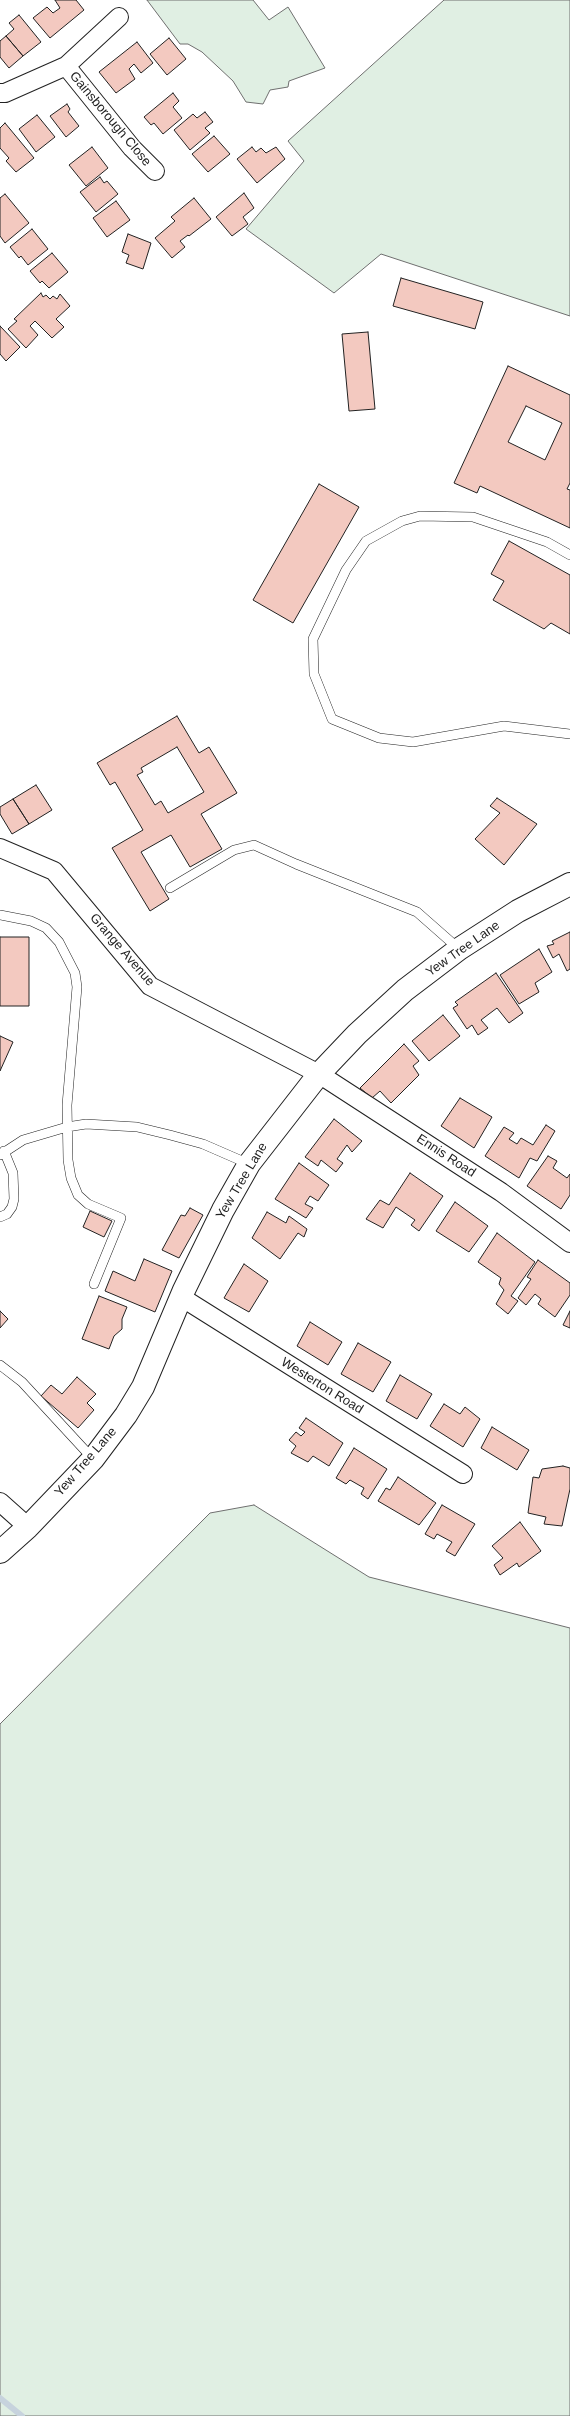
<!DOCTYPE html>
<style>
body{margin:0}
canvas{display:block;background:#fff}
</style>
<canvas width="570" height="2416"></canvas>
<script>
const ctx = document.querySelector('canvas').getContext('2d');
ctx.lineJoin = 'round';
function fillPath(path, color) { ctx.fillStyle = color; ctx.fill(path, 'evenodd'); }
const toPath = rows => new Path2D(rows.map(r => 'M' + r).join(''));
function strokePath(path, color, width, dash) { ctx.strokeStyle = color; ctx.lineWidth = width; ctx.lineCap = dash ? 'butt' : 'round'; ctx.setLineDash(dash || []); ctx.stroke(path); }
function drawText(font, color, halo, rows, align = 'center') {
  ctx.font = font + ' Arial,sans-serif'; ctx.lineWidth = 3; ctx.setLineDash([]); ctx.textBaseline = 'middle'; ctx.strokeStyle = halo; ctx.fillStyle = color; for (const [text, x, y, turn = 0] of rows) {
    ctx.save(); ctx.translate(x, y); ctx.rotate((+turn || 0) * Math.PI / 180); ctx.textAlign = isNaN(turn) ? turn : align; if (halo) ctx.strokeText(text, 0, 0); ctx.fillText(text, 0, 0); ctx.restore();
  }
}
const green = toPath([
 [147,0,253,0,269,20,288,7,325,68,289,81,288,87,270,90,263,104,246,102,233,81,202,52,188,44,180,44,147,0],
 [444,0,570,0,570,316,381,254,334,293,246,229,304,161,288,141,444,0],
 [254,1505,369,1577,570,1628,570,2416,0,2416,0,1724,210,1513,254,1505]
]);
const stream = toPath([
 [0,2398,22,2416]
]);
const building = toPath([
 [55,0,76,0,84,10,50,38,33,18,47,7,53,13,60,8,55,0],
 [19,15,41,42,23,56,6,36,14,29,9,23,19,15],
 [6,36,23,56,9,68,0,57,0,41,6,36],
 [169,38,186,59,167,75,150,54,169,38],
 [137,42,153,63,141,73,134,64,129,69,135,79,116,93,99,72,137,42],
 [173,93,179,101,173,107,182,118,163,134,154,123,151,125,144,117,173,93],
 [67,104,70,109,68,112,79,126,66,137,50,116,67,104],
 [205,112,213,122,205,128,210,133,190,150,174,130,193,114,197,118,205,112],
 [37,115,55,137,36,152,19,129,37,115],
 [5,123,34,158,16,172,6,161,9,158,0,148,0,128,5,123],
 [214,136,230,154,208,172,192,154,214,136],
 [92,147,108,168,86,186,69,165,92,147],
 [252,147,256,152,261,148,266,153,276,147,285,159,257,183,237,159,252,147],
 [100,177,104,183,107,181,118,194,96,212,80,192,100,177],
 [244,193,254,208,243,217,248,224,232,236,216,217,244,193],
 [5,194,29,223,5,243,0,236,0,198,5,194],
 [194,198,211,219,189,236,188,235,180,241,185,247,172,258,155,238,175,221,171,217,194,198],
 [116,201,130,220,107,237,93,218,116,201],
 [32,229,48,249,28,265,21,256,19,258,10,247,32,229],
 [128,234,151,243,143,269,126,263,129,255,122,252,128,234],
 [52,253,68,272,49,288,42,281,40,283,30,271,52,253],
 [401,278,483,302,475,329,393,306,401,278],
 [41,293,43,297,46,295,50,299,53,296,57,299,60,294,70,306,56,319,64,327,52,338,35,321,30,326,38,335,26,348,8,329,17,321,14,319,41,293],
 [0,326,20,347,6,361,0,354,0,326],
 [368,332,375,409,349,411,342,334,368,332],
 [508,366,570,395,570,483,567,489,570,490,570,528,480,486,477,493,454,483,508,366],
 [526,406,562,423,545,460,508,442,526,406],
 [319,484,359,507,293,623,253,600,319,484],
 [509,541,570,575,570,634,551,623,544,629,493,600,504,581,491,574,509,541],
 [177,716,199,753,209,747,237,793,201,814,222,849,190,867,171,835,141,852,169,899,150,911,112,848,143,830,115,782,110,785,97,763,177,716],
 [177,747,204,792,168,813,161,801,155,805,137,775,143,772,141,768,177,747],
 [36,785,52,810,29,824,13,799,36,785],
 [497,798,537,824,504,865,475,839,500,813,490,806,497,798],
 [13,799,29,824,12,834,0,814,0,807,13,799],
 [570,932,570,969,567,971,559,954,553,958,547,946,554,944,552,941,570,932],
 [0,937,29,937,29,1006,0,1006,0,937],
 [539,949,552,972,535,983,539,992,519,1004,500,975,539,949],
 [496,973,523,1013,509,1023,497,1008,481,1020,488,1028,478,1035,472,1025,467,1029,453,1008,458,1005,455,1002,496,973],
 [443,1015,460,1036,429,1061,412,1041,443,1015],
 [0,1036,13,1042,0,1071,0,1036],
 [404,1044,419,1061,413,1066,419,1075,391,1103,380,1091,372,1098,360,1088,404,1044],
 [460,1098,492,1117,474,1148,441,1126,460,1098],
 [334,1119,362,1141,352,1152,347,1145,337,1159,343,1163,336,1172,321,1160,318,1166,305,1157,334,1119],
 [546,1125,555,1131,537,1161,530,1158,519,1178,485,1156,504,1127,514,1133,509,1139,517,1144,521,1138,533,1145,546,1125],
 [548,1156,557,1161,553,1168,567,1178,570,1174,570,1195,561,1209,527,1186,548,1156],
 [299,1163,329,1185,318,1201,310,1196,305,1204,313,1208,306,1218,275,1199,299,1163],
 [410,1173,443,1196,419,1231,411,1225,415,1220,396,1207,383,1228,366,1219,380,1200,389,1205,410,1173],
 [455,1202,488,1226,469,1252,436,1231,455,1202],
 [190,1208,203,1215,179,1258,162,1250,181,1215,185,1216,190,1208],
 [90,1211,112,1221,104,1237,83,1227,90,1211],
 [267,1212,286,1223,289,1216,307,1229,304,1237,298,1233,280,1259,252,1238,267,1212],
 [497,1233,535,1262,511,1296,518,1301,508,1314,496,1304,504,1290,499,1284,501,1278,478,1262,497,1233],
 [144,1259,172,1271,155,1312,105,1291,113,1271,135,1281,144,1259],
 [538,1260,570,1283,570,1295,555,1317,538,1304,541,1299,535,1294,526,1305,518,1298,531,1279,527,1277,538,1260],
 [244,1264,268,1281,249,1312,224,1298,244,1264],
 [99,1296,127,1307,122,1319,122,1329,114,1336,109,1349,82,1339,99,1296],
 [0,1311,8,1319,0,1328,0,1311],
 [570,1311,570,1328,563,1325,570,1311],
 [310,1322,342,1342,328,1365,297,1346,310,1322],
 [358,1343,391,1362,373,1392,341,1374,358,1343],
 [400,1375,432,1394,417,1419,386,1401,400,1375],
 [77,1377,96,1394,87,1403,94,1410,78,1428,41,1396,51,1385,62,1394,77,1377],
 [444,1404,460,1414,465,1407,480,1419,463,1447,430,1426,444,1404],
 [306,1418,343,1443,329,1466,313,1456,308,1462,291,1453,296,1446,289,1440,296,1432,301,1436,305,1432,299,1428,306,1418],
 [492,1427,529,1450,517,1470,481,1448,492,1427],
 [354,1448,387,1469,368,1499,361,1494,364,1488,350,1480,346,1484,336,1478,354,1448],
 [563,1466,570,1468,570,1489,562,1526,544,1524,546,1517,528,1513,533,1477,539,1478,542,1469,563,1466],
 [398,1477,436,1503,419,1525,378,1501,386,1488,390,1490,398,1477],
 [442,1505,475,1524,455,1556,446,1551,452,1542,437,1534,434,1539,425,1534,442,1505],
 [520,1522,541,1551,519,1567,517,1563,500,1575,494,1565,503,1558,492,1546,520,1522]
]);
const service = toPath([
 [570,555,547,542,473,517,420,516,402,521,366,541,346,570,313,639,314,674,332,719,379,738,413,742,504,726,570,734],
 [170,888,234,850,254,845,296,864,417,912,459,949],
 [0,915,31,921,46,928,59,942,75,973,77,987,67,1105,68,1160,71,1178,78,1195,88,1204,121,1218,94,1284],
 [0,1155,23,1140,67,1127,86,1124,137,1127,170,1135,203,1144,249,1164],
 [0,1217,7,1214,12,1207,14,1199,13,1173,4,1151],
 [0,1365,22,1382,93,1459]
]);
const minor = toPath([
 [66,66,132,148,155,171],
 [0,93,5,93,66,66,119,17],
 [0,848,54,871,150,986,319,1074,501,1192,570,1243],
 [181,1297,463,1474],
 [0,1502,28,1527]
]);
const tertiary = toPath([
 [0,1552,28,1527,93,1459,126,1415,143,1387,184,1290,223,1210,249,1164,319,1074,357,1034,405,990,459,949,518,911,570,884]
]);
const streetNames = [
 ["Gainsborough Close",110,119,50],
 ["Yew Tree Lane",463,949,-35],
 ["Grange Avenue",122,950,49],
 ["Ennis Road",446,1156,33],
 ["Yew Tree Lane",242,1181,-59],
 ["Westerton Road",322,1386,32],
 ["Yew Tree Lane",86,1462,-49]
];
fillPath(green, '#e0efe3');
strokePath(green, '#6f6f6f', 1);
strokePath(stream, '#c7d3dd', 6);
fillPath(building, '#f3c9c0');
strokePath(building, '#222', 1);
strokePath(service, '#222', 10);
strokePath(minor, '#222', 20);
strokePath(tertiary, '#222', 24);
strokePath(service, '#fff', 9);
strokePath(minor, '#fff', 18);
strokePath(tertiary, '#fff', 22);
drawText('13px', '#222', '#fff', streetNames);
</script>
